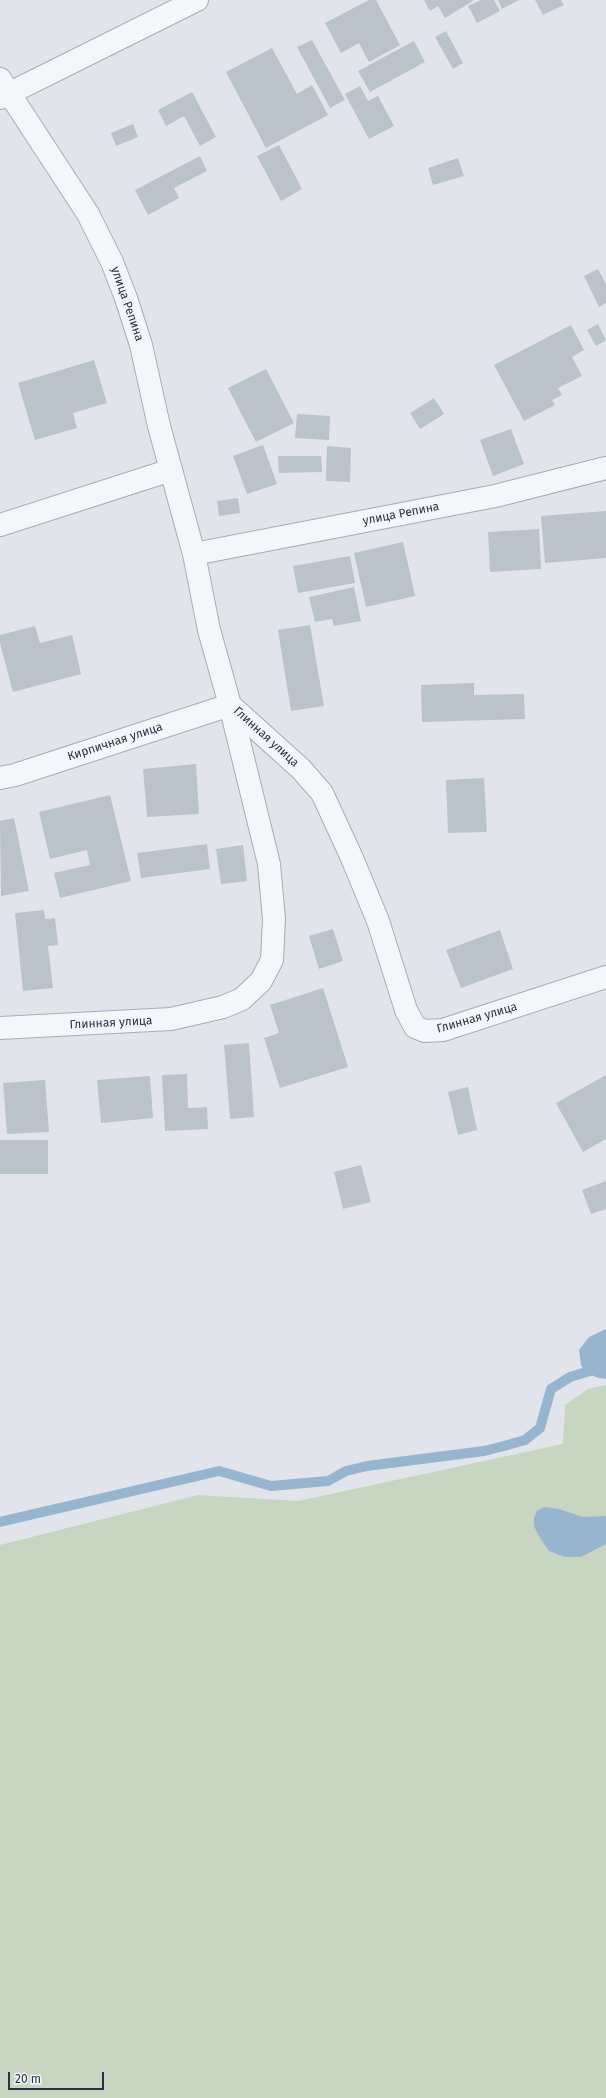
<!DOCTYPE html>
<meta charset="utf-8">
<style>
body{margin:0}
#map{position:relative;width:606px;height:2098px;overflow:hidden;background:#e1e5eb;font-family:"Fira Sans",sans-serif}
canvas{display:block}
.scale{position:absolute;left:8px;top:2072px;width:96px;height:18px;box-sizing:border-box;border:2px solid #273345;border-top:0;padding-left:5px;font-size:12px;line-height:14px;white-space:nowrap;color:#273345;-webkit-text-stroke:3px #f1f4f8;paint-order:stroke}
</style>
<div id="map">
<canvas width="606" height="2098"></canvas>
<div class="scale">20 m</div>
</div>
<script>
const ctx = document.querySelector('canvas').getContext('2d');
ctx.lineJoin = 'round';
function fillPath(path, color) { ctx.fillStyle = color; ctx.fill(path, 'evenodd'); }
const toPath = rows => new Path2D(rows.map(r => 'M' + r).join(''));
function strokePath(path, color, width, dash) { ctx.strokeStyle = color; ctx.lineWidth = width; ctx.lineCap = dash ? 'butt' : 'round'; ctx.setLineDash(dash || []); ctx.stroke(path); }
function drawText(font, color, halo, rows, align = 'center') {
  ctx.font = font + ' "Fira Sans",sans-serif'; ctx.lineWidth = 3; ctx.setLineDash([]); ctx.textBaseline = 'middle'; ctx.strokeStyle = halo; ctx.fillStyle = color; for (const [text, x, y, turn = 0] of rows) {
    ctx.save(); ctx.translate(x, y); ctx.rotate((+turn || 0) * Math.PI / 180); ctx.textAlign = isNaN(turn) ? turn : align; if (halo) ctx.strokeText(text, 0, 0); ctx.fillText(text, 0, 0); ctx.restore();
  }
}
const green = toPath([
 [606,1385,606,2098,0,2098,0,1545,198,1495,298,1501,563,1444,565,1405,588,1389]
]);
const water = toPath([
 [606,1329,606,1379,598,1378,585,1372,581,1365,579,1350,589,1337],
 [544,1507,559,1509,583,1517,606,1516,606,1544,581,1557,565,1557,549,1551,540,1538,534,1526,534,1518,537,1511]
]);
const stream = toPath([
 [0,1522,219,1471,271,1486,328,1481,346,1471,367,1466,484,1451,504,1446,525,1440,540,1428,551,1389,570,1377,606,1366]
]);
const building = toPath([
 [369,0,376,0,400,45,369,62,359,43,341,53,325,23],
 [424,0,473,0,473,1,445,18,438,6,430,11],
 [481,0,494,0,500,11,477,23,468,6],
 [498,0,519,0,502,9],
 [535,0,561,0,564,5,543,15],
 [446,31,463,63,453,69,435,37],
 [312,40,345,100,330,108,297,47],
 [414,41,425,62,370,92,358,71],
 [272,48,297,94,312,85,328,115,266,148,226,72],
 [360,86,368,101,378,96,394,126,369,139,345,94],
 [192,92,216,137,200,146,184,116,166,126,158,110],
 [133,124,138,137,116,146,111,133],
 [279,145,302,189,281,201,257,156],
 [200,156,207,171,174,188,179,198,148,215,135,190],
 [458,158,464,176,433,185,428,168],
 [598,269,606,284,606,303,599,307,584,276],
 [598,324,606,340,596,346,587,330],
 [571,325,584,350,572,357,582,376,558,388,562,395,552,400,555,405,524,421,494,365],
 [94,360,107,403,73,413,77,428,35,440,18,383],
 [266,369,294,423,256,442,228,388],
 [434,398,444,414,420,429,410,413],
 [297,414,330,416,329,440,295,438],
 [511,429,524,464,493,476,480,440],
 [263,445,277,484,247,494,233,456],
 [327,446,351,448,350,482,326,481],
 [278,456,321,456,322,472,279,473],
 [238,498,240,513,219,516,217,501],
 [606,511,606,558,545,563,541,516],
 [539,529,541,569,490,572,488,532],
 [403,542,415,596,366,607,354,553],
 [350,556,355,583,298,593,293,566],
 [354,587,361,621,334,626,332,619,315,622,309,597],
 [310,625,324,706,291,711,278,630],
 [35,626,40,643,72,635,81,674,13,692,0,643,0,635],
 [474,683,474,695,524,694,525,719,422,722,421,685],
 [196,764,199,814,147,817,143,769],
 [484,778,487,832,448,833,446,780],
 [110,795,131,881,60,898,54,873,90,865,87,850,50,859,39,812],
 [14,818,29,891,1,896,0,821],
 [207,844,210,869,141,878,137,853],
 [243,845,247,881,221,884,216,849],
 [44,910,45,919,55,918,58,945,48,946,53,988,23,991,15,913],
 [333,929,343,961,319,969,309,936],
 [500,930,513,969,461,988,446,950],
 [323,988,348,1067,280,1088,264,1038,279,1033,270,1005],
 [249,1043,254,1117,230,1119,224,1045],
 [187,1074,188,1108,207,1107,208,1129,165,1131,162,1075],
 [606,1075,606,1139,583,1152,556,1103],
 [150,1076,153,1118,101,1123,97,1080],
 [45,1080,49,1132,7,1134,3,1083],
 [468,1087,477,1130,458,1135,448,1092],
 [0,1140,48,1140,48,1174,0,1174],
 [361,1165,371,1202,343,1209,334,1172],
 [606,1181,606,1209,591,1214,582,1190]
]);
const minor = toPath([
 [0,79,88,214,112,262,126,298,141,345,159,426,194,554,209,630,230,705,269,864,274,919,272,960,261,981,242,999,223,1007,171,1019,0,1028],
 [0,98,197,0],
 [0,525,171,470],
 [194,554,495,496,606,468],
 [230,705,301,769,322,793,352,858,378,921,406,1010,415,1027,425,1031,443,1030,606,977],
 [0,778,15,775,230,705]
]);
const streetNames = [
 ["улица Репина",127,304,71],
 ["улица Репина",401,514,-11],
 ["Глинная улица",266,737,42],
 ["Кирпичная улица",115,742,-18],
 ["Глинная улица",477,1018,-16],
 ["Глинная улица",111,1023,-3]
];
fillPath(green, '#c7d6c1');
fillPath(water, '#98b5cf');
strokePath(stream, '#98b5cf', 10);
fillPath(building, '#bac2cc');
strokePath(minor, '#a5acb6', 24);
strokePath(minor, '#f4f6f9', 22);
drawText('12px', '#273345', '#f1f4f8', streetNames);
</script>
